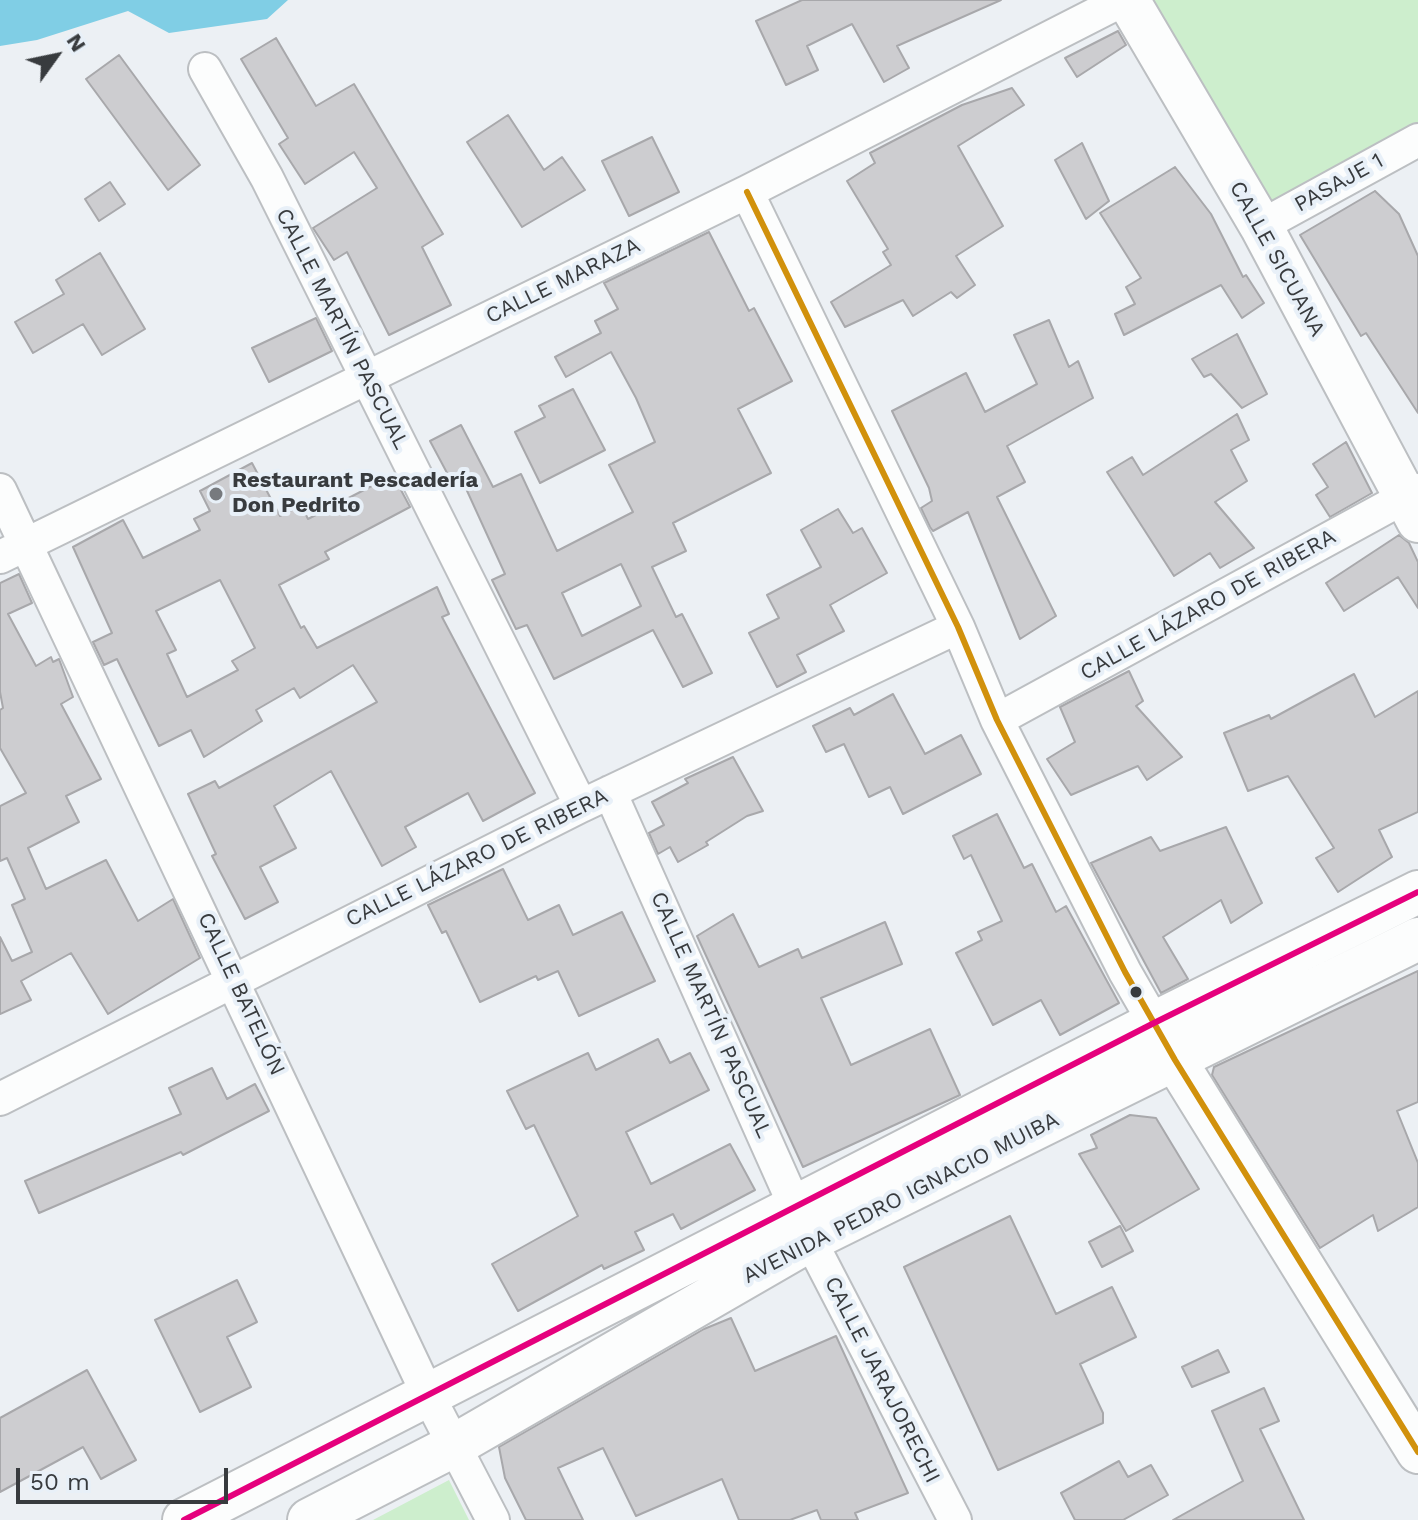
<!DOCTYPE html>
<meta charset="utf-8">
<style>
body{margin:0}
#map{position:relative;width:1418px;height:1520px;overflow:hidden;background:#ecf0f4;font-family:"Work Sans",sans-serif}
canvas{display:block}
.north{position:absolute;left:16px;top:16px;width:80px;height:80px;-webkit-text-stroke:6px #e8f0f8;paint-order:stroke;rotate:57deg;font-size:22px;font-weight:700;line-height:32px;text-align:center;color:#383b3e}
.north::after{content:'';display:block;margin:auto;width:28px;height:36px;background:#383b3e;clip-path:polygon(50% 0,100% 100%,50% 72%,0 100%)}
.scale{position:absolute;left:16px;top:1468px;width:212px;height:36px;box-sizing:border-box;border:4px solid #383b3e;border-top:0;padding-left:10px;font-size:24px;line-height:28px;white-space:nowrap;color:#383b3e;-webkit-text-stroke:6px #e8f0f8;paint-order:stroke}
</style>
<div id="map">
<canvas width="1418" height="1520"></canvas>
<div class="north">N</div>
<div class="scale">50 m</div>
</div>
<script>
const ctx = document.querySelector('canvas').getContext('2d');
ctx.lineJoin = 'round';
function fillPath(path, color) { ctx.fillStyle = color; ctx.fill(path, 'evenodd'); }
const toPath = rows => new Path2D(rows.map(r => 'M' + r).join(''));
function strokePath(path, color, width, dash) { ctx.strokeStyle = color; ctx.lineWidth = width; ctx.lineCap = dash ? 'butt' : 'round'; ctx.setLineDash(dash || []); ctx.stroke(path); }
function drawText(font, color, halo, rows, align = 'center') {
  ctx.font = font + ' "Work Sans",sans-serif'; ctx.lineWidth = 8; ctx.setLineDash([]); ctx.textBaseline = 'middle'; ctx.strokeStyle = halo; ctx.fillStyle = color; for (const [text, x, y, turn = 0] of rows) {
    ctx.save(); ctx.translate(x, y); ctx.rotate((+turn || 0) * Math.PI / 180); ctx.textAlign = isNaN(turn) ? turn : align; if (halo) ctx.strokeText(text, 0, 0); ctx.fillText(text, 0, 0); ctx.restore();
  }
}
const green = toPath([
 [1150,0,1418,0,1418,124,1270,204],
 [449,1480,469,1520,373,1520]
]);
const water = toPath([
 [0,0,288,0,267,19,169,33,128,11,37,40,0,46]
]);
const building = toPath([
 [802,0,1001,0,897,46,909,68,884,82,852,24,807,46,818,70,786,85,756,21,802,0],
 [1118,31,1126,45,1077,77,1065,58,1118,31],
 [276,38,316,106,354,84,443,234,422,247,451,305,389,335,347,252,334,260,313,228,377,188,354,152,305,184,279,144,288,138,241,59,276,38],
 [119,55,200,165,168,190,86,79,119,55],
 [1012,88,1024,105,958,146,1003,226,956,256,975,285,957,298,951,292,913,316,903,300,845,327,831,302,891,265,883,252,888,249,847,181,875,163,870,153,962,105,1012,88],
 [508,115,544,170,562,157,585,190,522,227,467,142,508,115],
 [652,137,679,192,629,216,602,161,652,137],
 [1082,143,1109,201,1086,219,1055,160,1082,143],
 [1175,167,1211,214,1243,277,1246,275,1264,303,1242,318,1221,285,1124,335,1115,314,1135,304,1126,287,1141,278,1100,213,1175,167],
 [110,182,125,204,99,221,85,199,110,182],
 [1375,191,1399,214,1418,256,1418,413,1366,333,1361,336,1300,235,1375,191],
 [709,232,749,311,754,308,792,381,738,409,771,473,673,523,686,551,652,567,676,617,682,614,712,673,683,687,653,630,554,679,527,625,516,629,492,580,505,574,463,482,454,486,430,441,461,425,493,487,521,474,557,551,633,512,609,465,655,442,636,398,611,352,566,377,555,357,601,333,595,321,618,309,604,283,709,232],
 [621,564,641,606,582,636,562,593,621,564],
 [100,253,145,329,102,355,83,324,33,353,15,322,64,294,56,280,100,253],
 [316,318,332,351,269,382,252,348,316,318],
 [1049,320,1069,367,1078,361,1093,398,1007,446,1025,482,997,497,1056,616,1020,639,968,512,933,531,930,527,921,508,932,501,929,488,892,411,966,373,985,412,1037,384,1014,335,1049,320],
 [1237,334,1267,394,1242,408,1211,374,1204,377,1192,359,1237,334],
 [573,389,605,450,540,483,515,432,545,417,539,406,573,389],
 [1237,414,1249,440,1231,450,1247,481,1215,502,1254,548,1220,568,1210,553,1174,576,1107,472,1132,457,1143,475,1237,414],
 [1346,442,1372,493,1330,517,1316,495,1328,487,1313,464,1346,442],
 [252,463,280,516,301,505,308,519,393,475,410,507,325,552,329,559,279,585,301,628,304,626,317,648,437,587,449,614,442,617,535,793,483,821,468,793,405,827,416,847,382,866,331,771,274,806,296,848,260,867,278,902,245,919,212,856,216,854,188,794,215,781,219,788,377,702,353,665,300,698,294,688,256,710,262,721,204,757,191,730,159,746,117,659,104,665,93,642,112,633,73,547,123,520,143,558,200,530,194,519,210,511,200,491,252,463],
 [220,580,255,648,232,661,238,670,187,697,167,654,176,650,156,611,220,580],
 [838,509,853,533,862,528,887,573,830,605,844,631,797,655,806,672,777,687,749,633,779,618,767,595,821,567,801,530,838,509],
 [1399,535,1409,543,1418,562,1418,608,1398,577,1344,611,1326,583,1399,535],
 [19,574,32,603,8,614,36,666,51,657,53,662,59,659,73,697,61,704,101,779,66,796,79,822,28,848,46,889,106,860,138,921,173,899,200,958,108,1014,71,953,21,981,31,1000,0,1014,0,937,12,961,32,952,12,905,25,899,7,858,0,861,0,806,26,793,0,748,0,710,3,708,0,692,0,583,19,574],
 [1129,671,1143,701,1136,706,1182,757,1147,780,1138,766,1071,795,1047,759,1075,742,1060,707,1129,671],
 [1354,674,1375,717,1418,691,1418,812,1379,830,1392,857,1338,892,1316,858,1334,848,1288,776,1248,791,1224,733,1269,715,1271,719,1354,674],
 [893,694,925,754,961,735,981,774,903,814,890,787,869,797,844,744,826,752,813,726,850,708,854,715,893,694],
 [733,757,763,811,747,816,706,842,708,845,678,862,670,847,658,854,649,833,664,825,652,802,688,783,685,779,733,757],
 [997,814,1024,868,1032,864,1056,912,1066,906,1119,1003,1060,1035,1041,1000,993,1025,956,953,982,940,978,932,1002,921,971,855,964,859,953,836,997,814],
 [1226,827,1262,903,1231,923,1221,900,1163,937,1188,979,1161,993,1091,863,1151,837,1160,851,1226,827],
 [503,869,528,920,559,905,573,935,622,912,655,981,579,1016,558,971,538,980,536,976,480,1002,446,931,442,933,428,905,503,869],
 [733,914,759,967,798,949,802,958,885,922,902,964,821,998,851,1065,930,1029,960,1095,803,1167,697,936,733,914],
 [1418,971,1418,1102,1397,1111,1418,1163,1418,1207,1378,1231,1373,1215,1320,1248,1212,1075,1214,1067,1418,971],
 [658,1039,670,1063,690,1053,709,1090,626,1132,651,1184,730,1144,755,1190,681,1229,673,1214,635,1232,644,1250,604,1269,602,1265,518,1311,492,1264,578,1216,534,1125,526,1129,507,1091,588,1053,596,1070,658,1039],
 [212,1068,227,1099,255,1084,269,1111,183,1155,181,1152,39,1213,25,1181,181,1114,169,1088,212,1068],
 [1130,1115,1156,1118,1199,1189,1126,1231,1079,1154,1097,1148,1091,1135,1130,1115],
 [1010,1216,1056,1314,1112,1287,1136,1337,1080,1364,1103,1413,1103,1423,998,1470,904,1267,1010,1216],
 [1120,1226,1133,1251,1102,1267,1089,1242,1120,1226],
 [237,1280,257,1322,227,1337,251,1387,200,1412,155,1320,237,1280],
 [731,1318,755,1371,836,1336,908,1493,855,1513,858,1520,821,1520,817,1510,790,1520,739,1520,722,1479,636,1516,603,1448,558,1468,583,1520,526,1520,505,1478,499,1447,704,1329,731,1318],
 [1218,1350,1229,1372,1192,1387,1182,1367,1218,1350],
 [87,1370,136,1460,101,1479,83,1447,0,1492,0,1418,87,1370],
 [1264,1388,1279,1421,1260,1429,1304,1520,1173,1520,1243,1481,1212,1411,1264,1388],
 [1119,1461,1128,1477,1151,1465,1168,1495,1123,1520,1075,1520,1061,1493,1119,1461]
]);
const minor = toPath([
 [205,69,267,178,581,806],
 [747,192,958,627,997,720,1125,972,1166,1043],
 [1261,226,1418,140],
 [0,490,429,1397,493,1520],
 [0,557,747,192,1123,0],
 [997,720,1418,490],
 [610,792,810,1240,955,1520],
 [0,1099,581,806,958,627]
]);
const major = toPath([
 [1128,0,1261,226,1418,521],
 [1175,1060,1418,1452],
 [184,1520,1154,1023,1418,892],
 [309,1520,455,1445,810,1240,1418,939]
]);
const bus1 = toPath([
 [747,192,958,627,997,720,1125,972,1175,1060,1418,1452]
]);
const bus2 = toPath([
 [184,1520,1154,1023,1418,892]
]);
const markers = [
 [216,494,8,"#777a7e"],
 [1136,992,7,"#383b3e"]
];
const streetNames = [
 ["PASAJE 1",1339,183,-29],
 ["CALLE SICUANA",1277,259,61],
 ["CALLE MARAZA",563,281,-26],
 ["CALLE MARTÍN PASCUAL",342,329,63],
 ["CALLE LÁZARO DE RIBERA",1208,605,-29],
 ["CALLE LÁZARO DE RIBERA",477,858,-26],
 ["CALLE BATELÓN",241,994,65],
 ["CALLE MARTÍN PASCUAL",711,1015,66],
 ["AVENIDA PEDRO IGNACIO MUIBA",901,1198,-27],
 ["CALLE JARAJORECHI",882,1380,63]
];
const poiNames = [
 ["Restaurant Pescadería",232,481],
 ["Don Pedrito",232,506]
];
fillPath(green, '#cdeecd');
fillPath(water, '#80cee5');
fillPath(building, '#cdcdd0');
strokePath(building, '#a8a8ab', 2);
strokePath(minor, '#bcbfc2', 36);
strokePath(major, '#bcbfc2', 46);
strokePath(minor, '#fcfdfd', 32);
strokePath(major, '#fcfdfd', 42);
strokePath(bus1, '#d1910c', 6);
strokePath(bus2, '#e5007d', 6);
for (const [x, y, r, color] of markers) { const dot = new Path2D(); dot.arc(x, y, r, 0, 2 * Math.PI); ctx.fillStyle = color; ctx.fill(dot); strokePath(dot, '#e8f0f8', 3); }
drawText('22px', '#383b3e', '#e8f0f8', streetNames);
drawText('bold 22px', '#383b3e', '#e8f0f8', poiNames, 'left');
</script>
